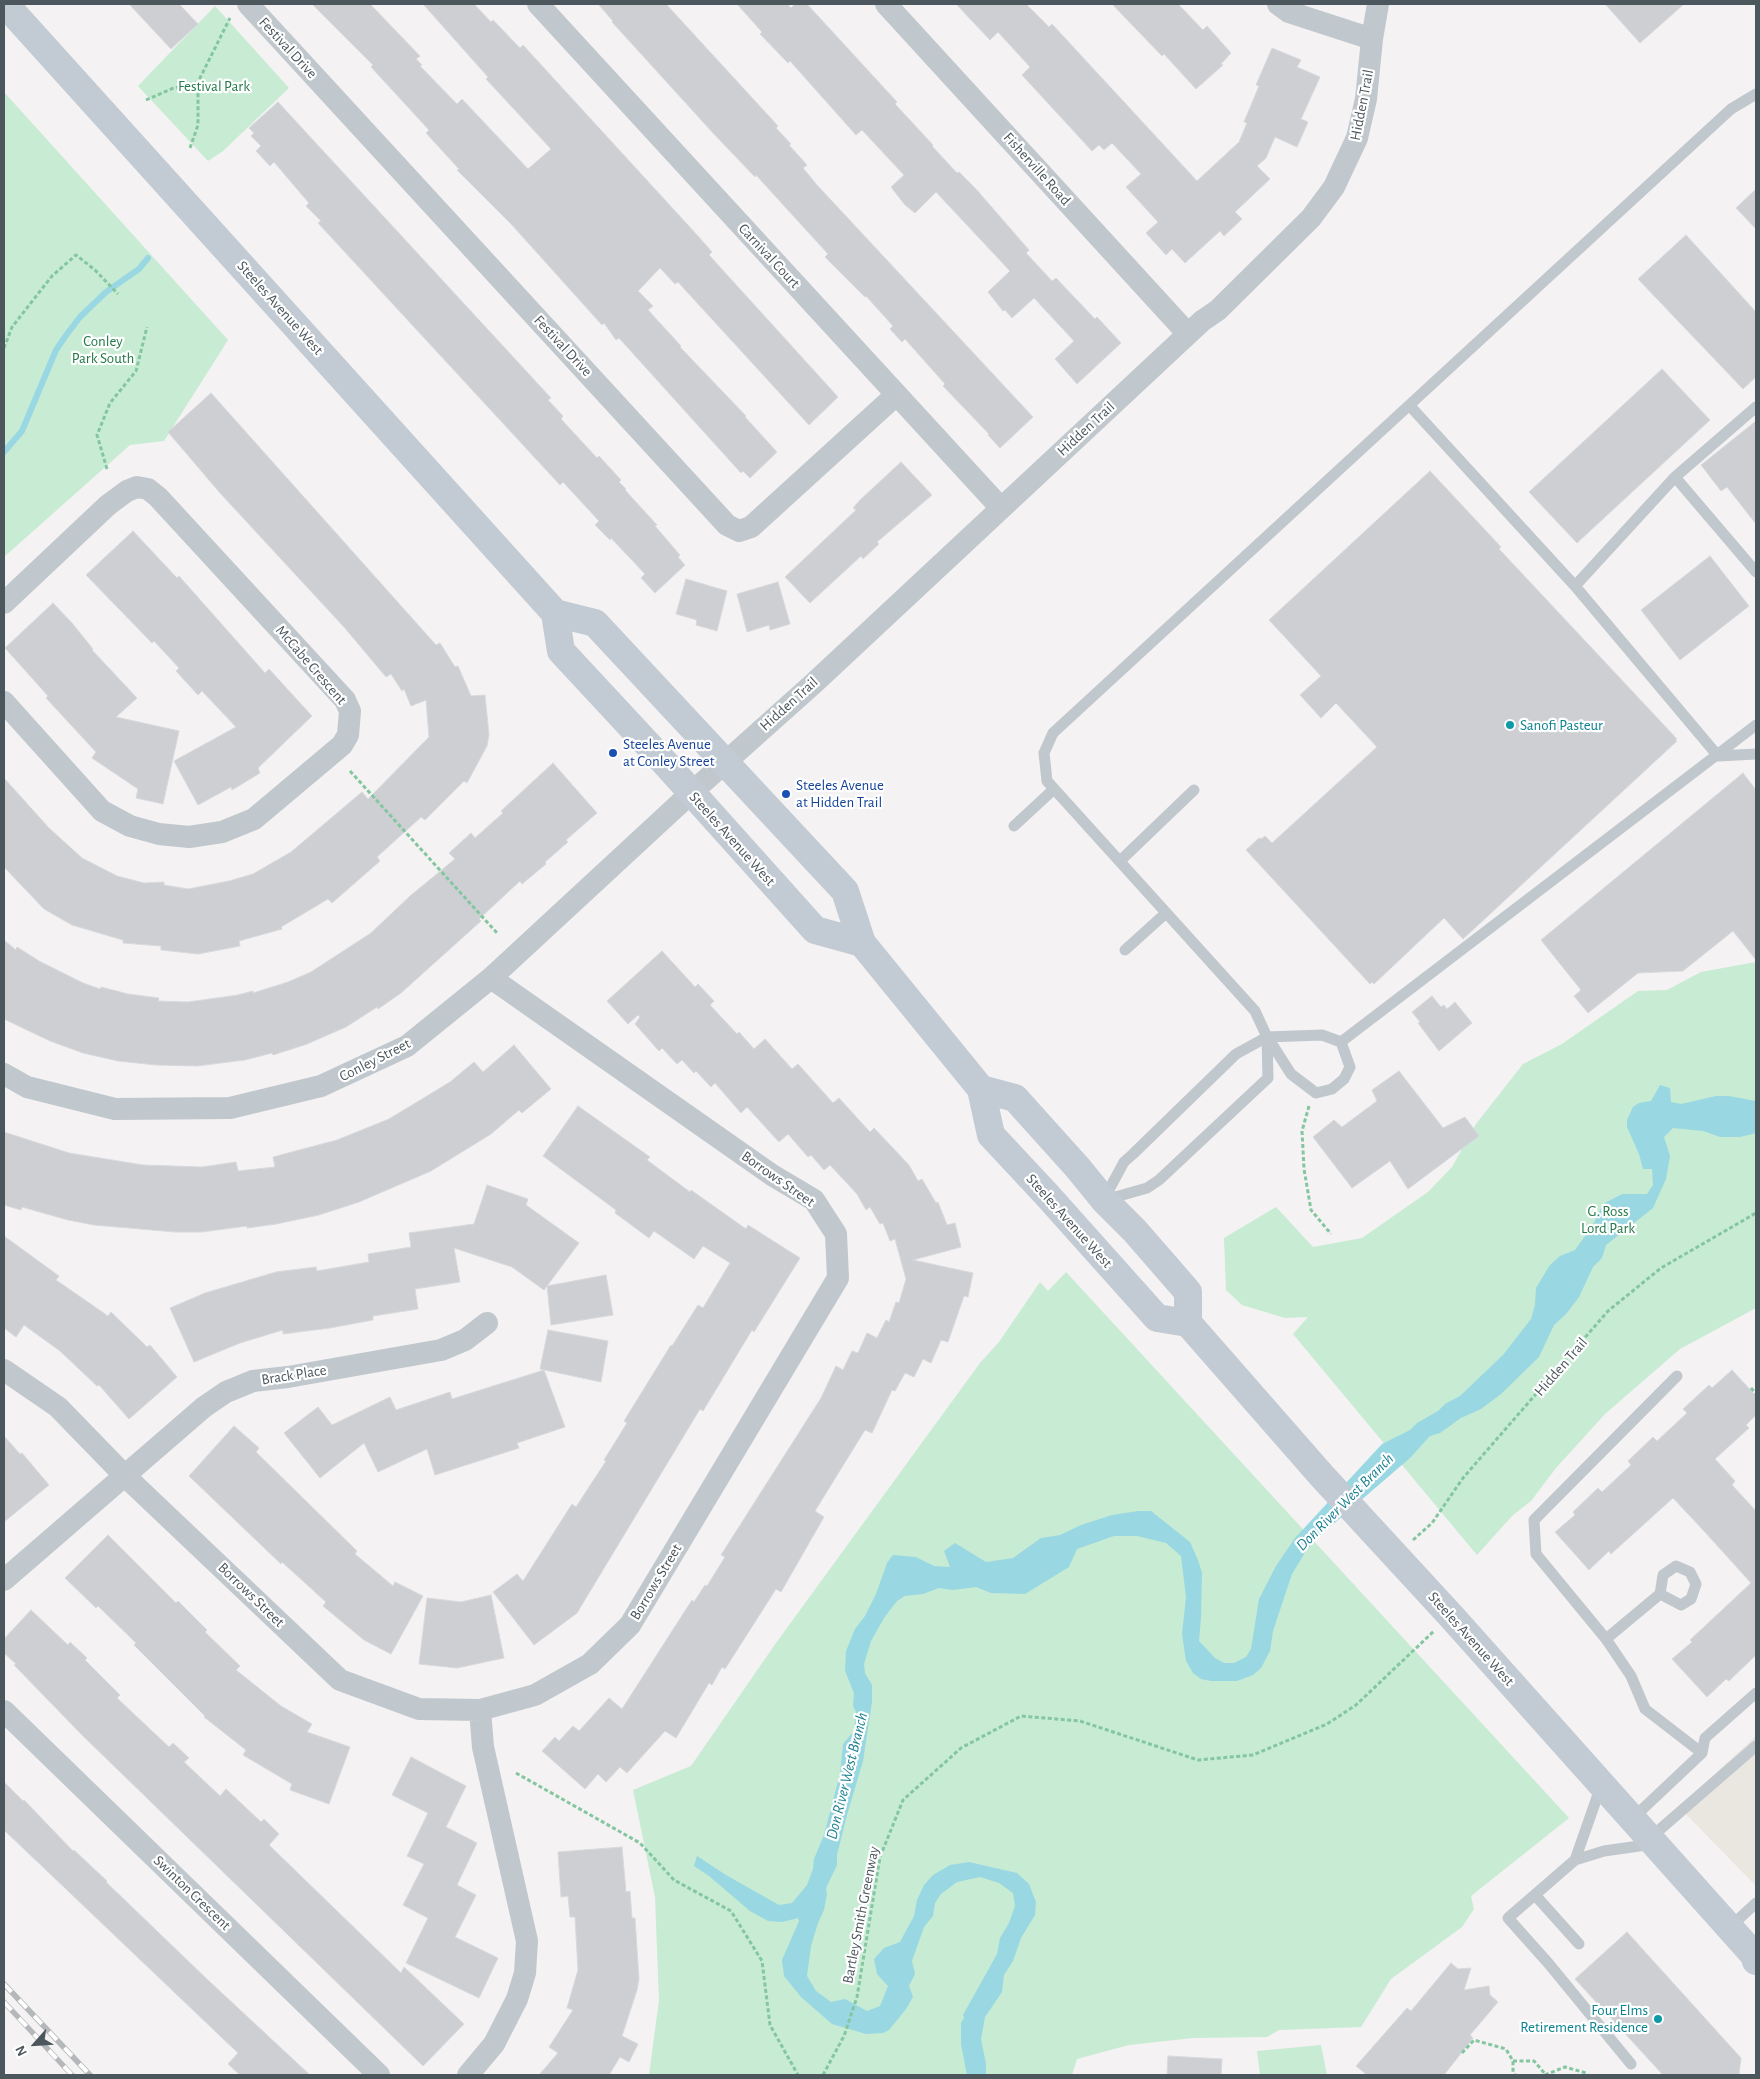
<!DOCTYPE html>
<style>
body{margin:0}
#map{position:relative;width:1760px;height:2079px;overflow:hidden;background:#f4f2f2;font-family:"Alegreya Sans",sans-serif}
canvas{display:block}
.frame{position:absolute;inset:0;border:5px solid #4c565d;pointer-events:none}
.north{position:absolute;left:10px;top:2019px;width:50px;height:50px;-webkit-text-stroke:4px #fff;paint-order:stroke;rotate:244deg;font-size:14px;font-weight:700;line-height:20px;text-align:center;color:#4c565d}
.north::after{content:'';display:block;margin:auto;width:18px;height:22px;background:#4c565d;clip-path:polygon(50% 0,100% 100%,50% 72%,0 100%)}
</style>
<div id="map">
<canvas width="1760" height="2079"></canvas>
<div class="frame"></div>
<div class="north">N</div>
</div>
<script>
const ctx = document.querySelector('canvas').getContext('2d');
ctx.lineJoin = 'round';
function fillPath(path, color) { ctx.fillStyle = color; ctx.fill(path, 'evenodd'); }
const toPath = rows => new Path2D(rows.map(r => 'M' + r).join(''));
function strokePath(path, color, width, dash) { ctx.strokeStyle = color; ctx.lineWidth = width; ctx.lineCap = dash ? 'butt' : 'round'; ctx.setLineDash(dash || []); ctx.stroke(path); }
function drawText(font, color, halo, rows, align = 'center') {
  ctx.font = font + ' "Alegreya Sans",sans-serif'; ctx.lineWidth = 4.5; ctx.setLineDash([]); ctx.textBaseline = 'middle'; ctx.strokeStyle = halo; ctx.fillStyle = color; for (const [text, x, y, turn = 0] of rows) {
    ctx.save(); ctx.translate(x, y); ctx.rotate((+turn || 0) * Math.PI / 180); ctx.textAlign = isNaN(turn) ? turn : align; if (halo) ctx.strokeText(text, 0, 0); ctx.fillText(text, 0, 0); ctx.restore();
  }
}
const commercial = toPath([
 [1756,1736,1756,1886,1679,1807]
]);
const green = toPath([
 [215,6,289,88,223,151,208,161,138,86],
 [4,92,228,340,164,441,130,445,4,557],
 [1756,962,1756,1308,1680,1349,1605,1414,1556,1468,1531,1501,1512,1516,1477,1555,1293,1334,1308,1317,1285,1318,1242,1305,1226,1290,1224,1238,1276,1207,1313,1247,1362,1238,1428,1192,1452,1167,1476,1124,1523,1064,1562,1044,1638,991,1667,990,1701,972],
 [1066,1272,1569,1818,1471,1896,1474,1909,1462,1927,1391,1979,1361,2027,1279,2030,1267,2037,1193,2038,1129,2045,1077,2059,1072,2075,649,2075,659,2000,655,1897,633,1790,691,1766,776,1643,980,1363,999,1342,1040,1282,1048,1291],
 [1321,2045,1327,2075,1260,2075,1257,2051]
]);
const water = toPath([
 [1660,1085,1670,1088,1671,1102,1681,1104,1716,1096,1729,1096,1756,1101,1756,1133,1740,1137,1720,1137,1703,1131,1673,1128,1664,1137,1670,1156,1666,1179,1653,1208,1606,1245,1602,1258,1593,1267,1579,1297,1566,1314,1554,1325,1539,1357,1501,1394,1481,1409,1461,1418,1440,1433,1430,1436,1410,1458,1317,1538,1306,1551,1292,1574,1273,1631,1270,1651,1261,1668,1253,1675,1237,1681,1211,1681,1201,1679,1193,1673,1186,1661,1182,1634,1186,1597,1181,1556,1166,1543,1137,1536,1114,1536,1077,1549,1069,1567,1025,1594,991,1593,976,1587,953,1590,939,1588,923,1594,905,1596,897,1601,884,1618,871,1641,864,1664,865,1673,872,1685,872,1702,863,1761,847,1815,837,1855,837,1865,826,1888,827,1894,824,1910,818,1923,811,1946,807,1976,816,1991,831,2002,845,1999,867,2011,880,2006,888,1986,877,1974,874,1959,884,1948,900,1942,914,1916,917,1900,924,1885,933,1875,950,1865,969,1862,1017,1873,1029,1884,1036,1902,1035,1915,1021,1938,1013,1961,1004,1975,1002,1992,985,2017,981,2039,986,2064,986,2075,967,2075,961,2044,961,2023,964,2018,963,2015,997,1954,1000,1938,1009,1923,1015,1906,1013,1893,999,1883,980,1877,957,1882,941,1894,935,1903,933,1916,924,1927,912,1961,915,1974,909,1986,913,1997,906,2009,889,2030,883,2033,866,2034,832,2024,801,1997,784,1976,782,1960,799,1921,798,1918,782,1922,768,1921,750,1911,709,1876,694,1866,697,1856,726,1875,779,1905,792,1903,807,1885,813,1869,814,1859,824,1835,840,1774,843,1744,854,1731,856,1712,853,1706,854,1693,845,1671,846,1651,855,1629,865,1616,876,1594,887,1563,893,1555,916,1557,934,1566,950,1567,944,1551,955,1543,986,1562,1013,1558,1041,1538,1060,1535,1081,1525,1112,1515,1138,1511,1151,1511,1190,1542,1198,1560,1202,1573,1201,1618,1199,1641,1215,1658,1224,1663,1234,1663,1246,1657,1251,1649,1259,1599,1276,1566,1295,1538,1382,1444,1410,1430,1417,1423,1438,1411,1445,1404,1460,1396,1503,1355,1531,1319,1535,1305,1536,1288,1550,1265,1560,1256,1575,1250,1593,1225,1603,1204,1622,1194,1647,1194,1653,1185,1652,1169,1643,1169,1639,1154,1627,1127,1627,1120,1633,1107,1639,1103,1651,1101]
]);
const stream = toPath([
 [4,452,22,431,56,350,67,334,80,317,106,292,139,269,148,258]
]);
const building = toPath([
 [129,4,179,4,198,24,171,49,129,4],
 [312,4,370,4,420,56,416,59,422,65,420,66,457,104,462,99,528,169,551,149,486,79,488,77,423,4,474,4,491,22,493,20,520,48,523,45,698,236,712,252,709,255,838,397,809,425,678,282,675,284,660,268,638,291,653,306,648,310,681,346,680,347,746,416,745,417,777,452,750,478,743,471,741,473,619,338,616,340,604,323,602,325,512,225,457,170,459,169,426,133,429,130,371,67,373,65,312,4],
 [598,4,666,4,778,126,776,128,791,144,789,145,807,165,803,168,817,185,1033,417,1000,448,988,435,989,434,943,386,945,384,905,339,902,342,890,329,893,326,866,296,865,297,825,257,828,254,756,175,755,177,713,133,612,22,613,21,598,4],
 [737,4,787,4,791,8,795,4,807,4,897,102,895,104,933,145,932,146,957,173,959,172,976,189,1029,250,1026,253,1052,281,1056,278,1095,319,1097,317,1121,343,1077,384,1055,359,1074,341,1034,298,1012,318,1005,310,1003,311,988,292,1010,271,936,192,915,213,905,205,891,187,904,175,862,130,856,135,790,61,788,63,760,34,762,32,737,4],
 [956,4,1026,4,1049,27,1052,24,1197,181,1239,142,1247,123,1244,122,1259,86,1256,85,1272,48,1301,60,1297,67,1320,77,1301,119,1308,122,1297,147,1275,137,1266,158,1257,166,1270,179,1235,212,1242,219,1224,236,1220,231,1185,263,1172,249,1166,255,1146,233,1158,222,1126,187,1141,174,1112,143,1104,150,1099,145,1092,151,1022,75,1030,67,998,32,990,40,956,4],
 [1112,4,1178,4,1203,30,1207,26,1231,53,1221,64,1223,65,1196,89,1164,54,1162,56,1112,4],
 [1605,4,1684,4,1640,43,1605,4],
 [278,102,551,398,548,400,563,416,561,419,597,458,599,456,621,480,619,482,626,489,625,490,657,525,655,526,680,555,678,557,685,565,655,593,641,578,645,574,611,538,610,540,595,525,599,521,563,482,560,485,318,223,321,221,306,206,309,203,274,162,270,166,256,151,261,146,251,136,254,133,249,128,278,102],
 [1756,189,1756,229,1736,208,1756,189],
 [1686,235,1756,312,1756,377,1743,389,1638,279,1686,235],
 [1662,369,1710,420,1577,543,1529,492,1662,369],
 [211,393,436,645,440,643,455,667,458,666,471,696,485,695,489,735,487,746,467,783,464,781,425,820,421,817,377,857,380,861,332,903,328,899,281,927,282,929,239,941,240,946,198,954,161,950,161,946,123,943,123,940,72,925,44,909,4,867,4,778,49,828,82,858,117,876,144,883,164,882,164,885,188,889,229,881,253,874,291,852,362,792,368,799,429,737,426,700,411,706,404,689,402,691,391,674,386,677,344,627,220,493,168,432,211,393],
 [1756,421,1756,524,1727,487,1721,491,1701,465,1756,421],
 [901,462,932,495,877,542,879,544,863,559,861,556,810,603,785,577,856,510,853,508,860,500,901,462],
 [1430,471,1501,547,1499,549,1677,739,1675,740,1677,741,1463,939,1444,918,1374,984,1372,982,1370,984,1246,850,1259,838,1261,839,1265,836,1272,843,1377,747,1336,703,1321,718,1300,695,1321,676,1269,620,1430,471],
 [133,531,177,578,179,576,265,673,269,669,312,716,258,768,260,773,232,790,231,787,198,805,174,761,236,727,202,691,198,695,176,671,179,668,154,641,152,643,86,575,133,531],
 [1710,556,1749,606,1680,660,1641,610,1710,556],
 [686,579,727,591,717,631,696,625,697,620,676,614,686,579],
 [778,582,790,624,770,630,769,625,747,632,737,594,778,582],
 [53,603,72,623,93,649,92,650,137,698,116,717,179,731,163,804,136,798,138,789,92,758,96,752,46,698,48,696,5,648,53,603],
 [553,763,597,813,566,840,568,842,545,862,546,864,522,884,520,881,479,919,481,921,401,993,378,1009,377,1007,346,1027,307,1044,273,1055,272,1053,245,1060,197,1066,156,1065,118,1061,83,1053,50,1041,4,1019,4,940,16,950,17,947,39,961,83,983,100,989,101,987,128,994,159,998,158,1001,188,1002,238,995,253,991,253,993,288,982,311,972,371,933,410,896,455,859,449,853,471,833,475,838,503,813,501,811,553,763],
 [1743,773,1756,790,1756,960,1733,931,1683,971,1638,973,1588,1013,1574,996,1581,990,1541,940,1743,773],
 [662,951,695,987,698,984,714,1001,710,1005,737,1034,739,1032,754,1049,765,1039,792,1069,798,1064,833,1103,839,1098,870,1132,874,1128,909,1165,918,1181,922,1179,936,1203,938,1202,947,1225,955,1223,961,1247,913,1260,973,1273,968,1297,964,1296,948,1342,941,1340,931,1363,923,1359,914,1377,905,1373,895,1391,892,1390,872,1433,865,1430,815,1511,824,1517,781,1592,776,1589,725,1669,722,1667,712,1685,709,1683,676,1738,665,1731,627,1773,620,1767,606,1782,598,1774,585,1789,542,1751,555,1737,559,1741,573,1726,579,1731,609,1698,622,1709,692,1600,694,1602,705,1585,707,1586,725,1557,721,1555,821,1398,836,1366,843,1370,852,1351,858,1353,867,1333,877,1338,886,1320,889,1322,896,1302,899,1303,906,1279,895,1239,890,1241,883,1223,880,1224,870,1207,866,1210,857,1194,830,1165,824,1170,811,1155,808,1157,788,1134,779,1142,747,1107,741,1113,715,1083,711,1087,696,1071,694,1073,682,1060,677,1064,662,1048,659,1051,635,1024,640,1017,638,1015,628,1024,607,1001,662,951],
 [1432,996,1441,1007,1444,1005,1447,1009,1455,1002,1472,1023,1439,1051,1418,1023,1420,1022,1412,1012,1432,996],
 [514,1045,551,1089,522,1113,519,1110,491,1134,431,1171,359,1202,319,1215,276,1224,247,1228,247,1226,202,1232,175,1232,94,1225,68,1220,22,1207,21,1210,4,1205,4,1132,69,1153,143,1165,202,1167,236,1162,238,1171,275,1167,273,1157,337,1140,389,1119,450,1082,474,1062,483,1072,514,1045],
 [1399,1071,1443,1128,1465,1117,1479,1136,1408,1189,1390,1161,1352,1188,1313,1137,1334,1120,1342,1127,1377,1101,1372,1090,1399,1071],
 [578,1106,650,1157,647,1160,690,1192,691,1190,746,1229,748,1225,800,1258,754,1332,752,1330,703,1411,700,1409,577,1613,534,1645,493,1592,517,1574,523,1581,572,1504,576,1507,606,1461,604,1460,627,1423,624,1421,671,1345,672,1346,698,1305,703,1308,730,1263,703,1246,694,1259,654,1231,649,1238,615,1213,616,1210,543,1156,578,1106],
 [487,1185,528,1199,526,1205,579,1243,544,1290,512,1267,454,1248,460,1282,415,1289,418,1309,373,1316,373,1320,330,1328,283,1334,283,1330,240,1343,194,1362,170,1308,205,1293,276,1272,316,1267,317,1271,369,1262,368,1254,411,1247,409,1233,474,1224,487,1185],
 [4,1236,59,1276,56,1280,108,1316,111,1312,147,1347,150,1345,177,1377,129,1419,99,1385,97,1386,60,1351,24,1325,16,1337,4,1328,4,1236],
 [606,1275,613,1315,551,1325,547,1286,606,1275],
 [548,1330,608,1341,601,1382,540,1369,548,1330],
 [544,1370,565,1427,517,1443,519,1448,435,1475,427,1449,378,1472,364,1443,320,1478,284,1433,318,1407,332,1425,390,1397,396,1410,450,1392,452,1399,544,1370],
 [1732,1370,1756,1396,1756,1415,1746,1425,1749,1428,1715,1459,1735,1481,1732,1485,1756,1511,1756,1655,1729,1681,1726,1679,1707,1697,1672,1659,1692,1642,1690,1640,1751,1583,1704,1531,1673,1498,1611,1554,1609,1551,1589,1570,1555,1532,1575,1515,1573,1512,1598,1488,1602,1492,1631,1465,1628,1461,1653,1437,1657,1441,1687,1413,1683,1409,1709,1385,1712,1388,1732,1370],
 [234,1426,259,1448,256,1452,357,1551,355,1554,393,1586,395,1582,423,1596,391,1654,364,1640,323,1606,326,1602,282,1562,281,1564,189,1476,234,1426],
 [4,1436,20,1454,22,1453,49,1485,4,1522,4,1436],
 [108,1535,176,1603,178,1601,207,1630,205,1632,240,1666,236,1670,281,1706,312,1724,307,1732,350,1747,329,1804,290,1790,292,1784,243,1755,246,1750,204,1717,205,1716,134,1645,136,1643,98,1606,96,1608,65,1578,108,1535],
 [491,1595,504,1658,457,1668,419,1664,427,1598,461,1602,491,1595],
 [31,1610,68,1645,70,1642,87,1658,85,1660,120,1695,117,1698,152,1731,169,1747,173,1743,189,1758,184,1762,220,1796,226,1789,261,1822,264,1819,279,1834,269,1845,401,1973,404,1967,464,2024,423,2066,82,1735,14,1665,16,1664,4,1653,4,1639,31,1610],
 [411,1757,466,1786,446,1827,477,1843,457,1885,476,1895,455,1937,498,1958,479,1998,406,1963,428,1918,403,1905,424,1864,407,1856,428,1813,392,1795,411,1757],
 [4,1782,23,1801,24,1800,73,1851,74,1850,107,1881,106,1882,209,1981,310,2075,240,2075,228,2064,238,2053,4,1830,4,1782],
 [622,1847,626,1892,630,1891,632,1918,635,1918,639,1979,637,1990,622,2036,638,2044,629,2062,620,2057,609,2075,539,2075,558,2053,549,2047,573,2010,567,2008,578,1970,575,1917,570,1917,568,1896,561,1897,558,1852,622,1847],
 [1627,1932,1741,2058,1739,2075,1663,2075,1575,1979,1627,1932],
 [1451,1963,1458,1969,1471,1968,1464,1990,1489,1986,1490,1995,1498,2002,1470,2035,1473,2038,1444,2075,1367,2075,1356,2066,1407,2008,1411,2011,1451,1963],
 [1168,2056,1222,2059,1221,2075,1167,2075,1168,2056]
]);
const path = toPath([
 [146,100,171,89,198,82,230,18],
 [190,148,198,125,198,82],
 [4,348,12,327,52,276,76,255,95,270,118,294],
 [107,469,97,435,110,403,136,371,147,327],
 [350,771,497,933],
 [1309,1106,1302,1131,1304,1169,1311,1210,1331,1234],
 [1751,1388,1756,1394],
 [1413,1540,1432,1523,1463,1478,1608,1311,1661,1268,1756,1213],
 [516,1773,640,1843,674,1880,731,1911,762,1961,770,2025,798,2075],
 [1462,2053,1474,2040,1506,2049,1513,2061,1513,2072,1515,2075],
 [1513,2061,1534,2061,1546,2075],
 [823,2075,844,2036,857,1997,880,1857,903,1800,961,1748,1021,1716,1080,1721,1198,1760,1253,1755,1327,1724,1356,1705,1434,1631],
 [1545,2075,1565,2067,1586,2073,1588,2075]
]);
const service = toPath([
 [1756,94,1731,109,1053,733,1044,753,1047,781,1255,1011,1267,1037,1322,1035,1341,1042,1756,725],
 [1410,406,1575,586,1718,756],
 [1675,477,1756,572],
 [1575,586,1675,477,1756,407],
 [1718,756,1756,754],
 [1014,826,1054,789],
 [1120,861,1194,790],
 [1125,950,1166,913],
 [1268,1038,1291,1074,1316,1093,1332,1089,1344,1079,1350,1067,1341,1042],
 [1104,1199,1124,1162,1133,1154,1236,1054,1267,1037],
 [1105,1200,1147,1188,1159,1180,1268,1078,1267,1037],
 [1606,1639,1660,1594,1663,1575,1676,1566,1690,1572,1696,1584,1691,1599,1681,1605,1660,1594],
 [1702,1753,1705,1738,1756,1693],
 [1632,1819,1702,1753,1645,1709,1631,1676,1606,1639,1536,1554,1534,1520,1677,1376],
 [1650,1838,1756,1746],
 [1575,1860,1601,1786],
 [1535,1895,1579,1944],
 [1730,1927,1756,1903],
 [1631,2064,1549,1964,1508,1918,1575,1860,1604,1851,1653,1844]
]);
const minor = toPath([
 [248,4,727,525,739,531,751,527,896,395],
 [538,4,1000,507],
 [886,4,1188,334],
 [1278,4,1289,12,1372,39],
 [4,603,108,505,127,491,137,487,148,489,158,497,345,700,350,711,348,735,342,745,254,819,222,832,189,837,159,834,130,826,102,811,4,702],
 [4,1074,27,1087,115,1109,230,1108,321,1086,407,1046,491,978,691,793,814,683,1202,321,1218,310,1311,218,1334,187,1357,138,1366,99,1372,39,1378,4],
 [4,1370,58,1407,125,1476,340,1680,419,1709,480,1710,535,1695,590,1664,630,1625,838,1278,836,1234,814,1200,772,1175,491,978],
 [4,1580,204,1407,226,1392,253,1381,288,1377,441,1350,465,1340,487,1323],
 [4,1711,379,2075],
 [468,2075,494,2044,517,1999,525,1973,527,1941,483,1747,480,1710]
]);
const secondary = toPath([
 [5,4,555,613,561,651,666,764,815,930,862,943],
 [555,613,595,623,845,891,862,943,981,1089,991,1135,1047,1195,1157,1318,1188,1323],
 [981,1089,1015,1098,1078,1168,1104,1200,1135,1231,1188,1292,1188,1323,1322,1476,1451,1616,1754,1955,1756,1961]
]);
const rail = toPath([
 [4,1984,90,2075],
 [4,2002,72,2075]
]);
const markers = [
 [1510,725,5,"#0f9aa8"],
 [613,753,5,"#1a4fb4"],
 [786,794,5,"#1a4fb4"],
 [1658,2019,5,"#0f9aa8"]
];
const streetNames = [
 ["Festival Drive",288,48,47],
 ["Hidden Trail",1362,105,-79],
 ["Fisherville Road",1037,169,48],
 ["Carnival Court",769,256,47],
 ["Steeles Avenue West",280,308,48],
 ["Festival Drive",563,346,47],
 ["Hidden Trail",1086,429,-43],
 ["McCabe Crescent",311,665,49],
 ["Hidden Trail",789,704,-42],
 ["Steeles Avenue West",732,839,48],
 ["Conley Street",375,1060,-27],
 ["Borrows Street",778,1179,35],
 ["Steeles Avenue West",1069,1221,48],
 ["Hidden Trail",1561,1367,-49],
 ["Brack Place",294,1375,-9],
 ["Borrows Street",656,1582,-59],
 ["Borrows Street",251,1595,44],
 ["Steeles Avenue West",1471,1639,48],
 ["Swinton Crescent",192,1893,44],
 ["Bartley Smith Greenway",861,1915,-79]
];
const parkNames = [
 ["Festival Park",214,86],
 ["Conley",103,341],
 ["Park South",103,358],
 ["G. Ross",1608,1211],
 ["Lord Park",1608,1228]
];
const cultureNames = [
 ["Sanofi Pasteur",1520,725],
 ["Four Elms",1648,2010,"right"],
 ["Retirement Residence",1648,2027,"right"]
];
const transitNames = [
 ["Steeles Avenue",623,744],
 ["at Conley Street",623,761],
 ["Steeles Avenue",796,785],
 ["at Hidden Trail",796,802]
];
const waterNames = [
 ["Don River West Branch",1345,1502,-45],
 ["Don River West Branch",847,1776,-76]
];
fillPath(commercial, '#eae7e0');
fillPath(green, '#c7ebd3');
fillPath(water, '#99d8e3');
strokePath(stream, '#99d8e3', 6);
fillPath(building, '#cdcfd3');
strokePath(building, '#d7d9dc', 1);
strokePath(path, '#83c6a0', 3, [4, 2.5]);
strokePath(service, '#c0c7cd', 11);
strokePath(minor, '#c0c7cd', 22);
strokePath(secondary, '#c2cbd3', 28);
strokePath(rail, '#b5b8bb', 5.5);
strokePath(rail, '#fff', 4, [11]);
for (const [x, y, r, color] of markers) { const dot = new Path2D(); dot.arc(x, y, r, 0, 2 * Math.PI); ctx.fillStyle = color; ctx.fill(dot); strokePath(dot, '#fff', 2); }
drawText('15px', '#4c565d', '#fff', streetNames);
drawText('15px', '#237848', '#fff', parkNames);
drawText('15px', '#0d838f', '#fff', cultureNames, 'left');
drawText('15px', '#164399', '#fff', transitNames, 'left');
drawText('italic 16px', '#1d8091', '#fff', waterNames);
</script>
